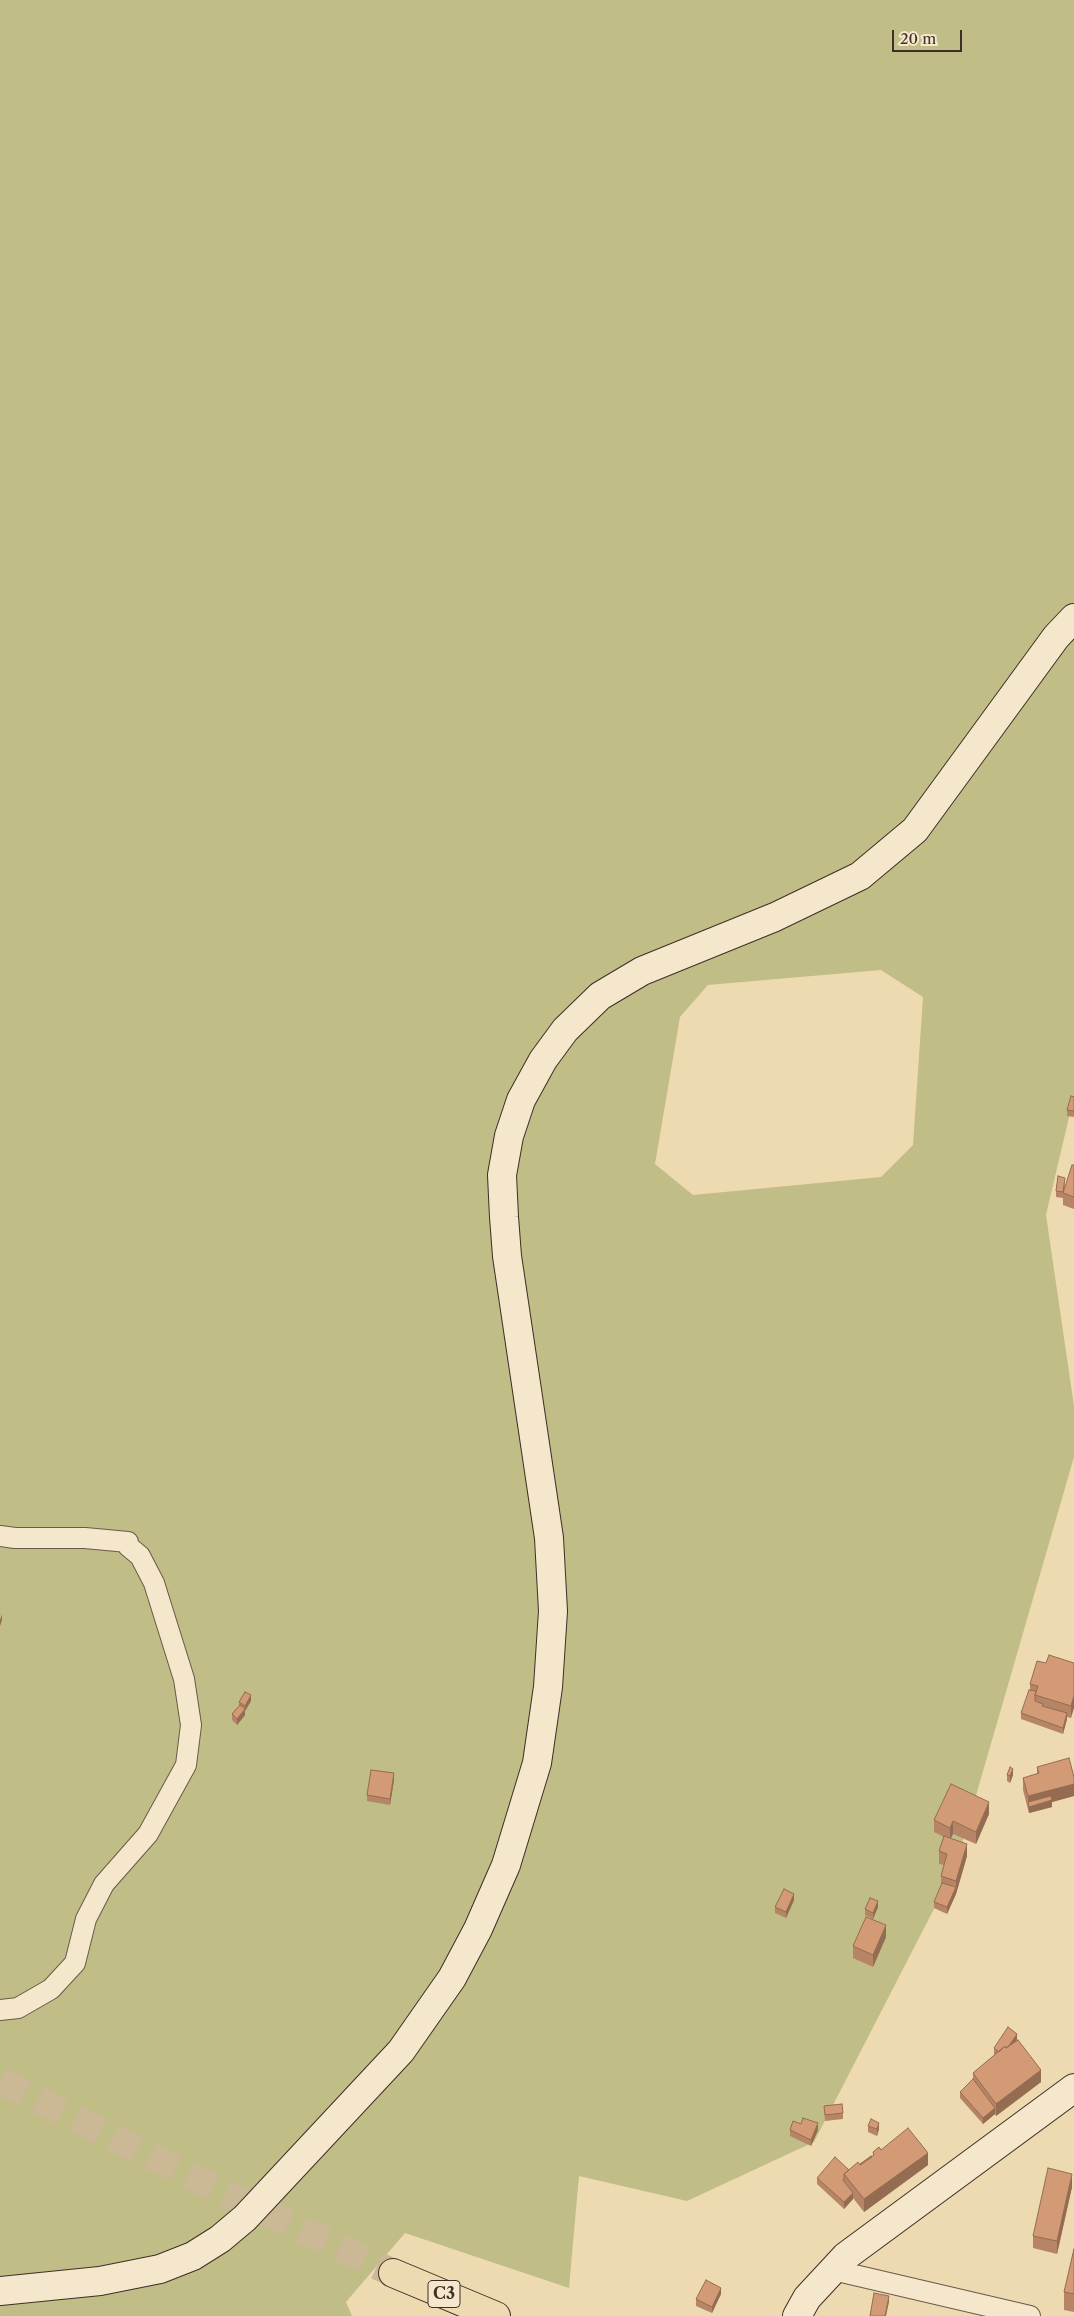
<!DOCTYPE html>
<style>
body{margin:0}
#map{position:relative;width:1074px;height:2316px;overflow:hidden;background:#eedab0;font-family:"Libre Caslon Text",serif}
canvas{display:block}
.scale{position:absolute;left:892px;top:30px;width:70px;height:22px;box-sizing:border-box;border:2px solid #3f2e27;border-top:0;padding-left:6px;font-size:15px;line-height:18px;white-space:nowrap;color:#3f2e27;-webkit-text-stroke:4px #f4e7cc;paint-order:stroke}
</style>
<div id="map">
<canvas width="1074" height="2316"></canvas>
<div class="scale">20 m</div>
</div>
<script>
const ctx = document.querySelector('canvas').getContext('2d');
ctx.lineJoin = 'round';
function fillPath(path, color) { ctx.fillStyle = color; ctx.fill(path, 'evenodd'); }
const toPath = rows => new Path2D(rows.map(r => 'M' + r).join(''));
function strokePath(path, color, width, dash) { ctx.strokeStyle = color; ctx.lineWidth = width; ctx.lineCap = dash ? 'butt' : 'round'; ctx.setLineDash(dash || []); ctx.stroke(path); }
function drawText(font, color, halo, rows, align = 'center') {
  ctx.font = font + ' "Libre Caslon Text",serif'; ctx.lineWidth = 5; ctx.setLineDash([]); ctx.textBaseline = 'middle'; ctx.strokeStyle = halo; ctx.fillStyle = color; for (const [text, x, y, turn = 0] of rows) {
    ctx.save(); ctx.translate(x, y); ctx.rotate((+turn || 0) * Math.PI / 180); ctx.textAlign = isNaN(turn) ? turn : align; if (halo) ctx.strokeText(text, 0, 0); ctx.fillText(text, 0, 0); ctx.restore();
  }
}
const green = toPath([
 [0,0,1074,0,1074,1096,1046,1215,1074,1406,1074,1457,955,1868,814,2142,687,2201,579,2176,569,2288,405,2233,346,2302,352,2316,0,2316],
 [881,970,923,997,913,1145,881,1177,693,1195,655,1164,680,1017,708,985]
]);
const highwayTunnel = toPath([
 [0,2081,200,2181,393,2273]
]);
const street = toPath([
 [0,1536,15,1538,85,1538,128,1542,128,1546,140,1556,154,1583,184,1679,191,1725,186,1765,148,1834,104,1884,86,1919,75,1963,51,1989,18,2008,0,2010],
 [833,2270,1030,2316]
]);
const secondary = toPath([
 [0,2291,100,2281,160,2269,193,2256,220,2239,245,2218,401,2051,452,1978,478,1929,506,1865,537,1763,548,1687,553,1611,549,1538,507,1256,504,1217,502,1175,509,1136,521,1100,543,1060,565,1030,600,996,642,971,775,917,860,876,915,830,1056,637,1074,618],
 [797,2316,807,2298,846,2256,1074,2088]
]);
const highway = toPath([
 [393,2273,496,2316]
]);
const wall = toPath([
 [1074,1097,1074,1117,1067,1116,1067,1110],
 [1074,1165,1074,1209,1063,1205,1063,1196,1063,1198,1056,1197,1056,1191,1065,1184,1064,1189],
 [1046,1663,1074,1663,1071,1718,1067,1717,1067,1719,1063,1734,1021,1719,1021,1713,1030,1690,1030,1684],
 [251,1701,245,1711,245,1715,237,1725,232,1720,232,1714,239,1706,239,1702],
 [1037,1767,1074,1796,1052,1802,1052,1807,1029,1813,1023,1790,1023,1778,1037,1774],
 [1007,1775,1013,1775,1010,1783,1007,1781],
 [394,1780,390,1805,367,1801,367,1795],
 [989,1814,976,1844,953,1834,950,1838,967,1856,956,1894,947,1914,934,1908,934,1902,941,1887,941,1876,944,1865,939,1864,939,1851,944,1837,934,1832,934,1820],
 [794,1900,786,1918,775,1913,775,1907],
 [878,1907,873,1919,865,1915,865,1909],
 [886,1937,873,1967,853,1958,853,1946],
 [1017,2040,1041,2082,996,2116,995,2114,983,2124,960,2098,960,2092,973,2079,973,2073,995,2055,994,2054,994,2048],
 [824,2106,843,2113,843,2119,825,2121],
 [801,2124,818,2130,811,2146,790,2136,790,2130],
 [868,2126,879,2129,877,2136,868,2132],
 [881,2150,928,2165,864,2212,853,2198,853,2199,844,2209,817,2184,817,2178,849,2170,872,2157,873,2156,873,2152],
 [1072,2187,1057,2254,1033,2248,1033,2236],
 [1074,2249,1074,2312,1064,2310,1064,2292],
 [721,2294,712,2313,696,2306,696,2299]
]);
const shadedWall = toPath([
 [2,1614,2,1620,0,1626,0,1620],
 [251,1695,251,1701,245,1711,245,1715,237,1725,237,1719,245,1710,245,1706],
 [1074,1695,1074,1708,1071,1718,1071,1706],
 [1067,1713,1067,1719,1063,1734,1063,1728],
 [1013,1769,1013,1775,1010,1783,1010,1776],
 [394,1773,394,1780,390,1805,390,1799],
 [1074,1784,1074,1796,1052,1802,1052,1807,1029,1813,1028,1796],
 [989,1802,989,1814,976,1844,976,1832],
 [953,1821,953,1834,950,1840,950,1828],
 [967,1844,967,1856,956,1894,956,1881],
 [956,1887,956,1894,947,1914,947,1907],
 [794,1894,794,1900,786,1918,786,1912],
 [878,1901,878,1907,873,1919,873,1913],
 [886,1925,886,1937,873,1967,873,1955],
 [1017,2034,1017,2040,1003,2054],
 [1041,2070,1041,2082,996,2116,996,2104],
 [995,2108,995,2114,983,2124,983,2118],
 [818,2123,818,2130,811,2146,811,2140],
 [879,2123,879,2129,877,2136,877,2129],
 [928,2153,928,2165,864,2212,864,2199],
 [1072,2174,1072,2187,1057,2254,1057,2241],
 [853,2193,853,2199,844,2209,844,2202],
 [721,2288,721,2294,712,2313,712,2307],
 [889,2296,889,2302,886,2316,885,2316]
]);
const building = toPath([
 [1071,1096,1074,1097,1074,1111,1067,1110,1071,1096],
 [1072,1165,1074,1165,1074,1197,1063,1193,1072,1165],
 [1058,1176,1065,1178,1063,1192,1056,1191,1058,1176],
 [1049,1655,1074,1663,1074,1695,1071,1706,1035,1695,1038,1686,1030,1684,1037,1661,1046,1663,1049,1655],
 [1029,1690,1036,1691,1035,1695,1035,1701,1043,1704,1042,1706,1067,1713,1063,1728,1021,1713,1029,1690],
 [245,1692,251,1695,245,1706,239,1702,245,1692],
 [240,1705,245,1709,237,1719,232,1714,240,1705],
 [1069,1758,1074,1777,1074,1784,1028,1796,1023,1778,1039,1773,1037,1767,1069,1758],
 [1010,1767,1013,1769,1010,1776,1007,1775,1010,1767],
 [371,1770,394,1773,390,1799,367,1795,371,1770],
 [951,1784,989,1802,976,1832,953,1821,950,1828,934,1820,951,1784],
 [1051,1796,1052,1800,1029,1807,1028,1802,1051,1796],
 [944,1836,967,1844,956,1881,941,1876,947,1854,939,1851,944,1836],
 [942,1883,956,1887,947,1907,934,1902,942,1883],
 [784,1889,794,1894,786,1912,775,1907,784,1889],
 [870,1898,878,1901,873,1913,865,1909,870,1898],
 [866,1917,886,1925,873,1955,853,1946,866,1917],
 [1008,2027,1017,2034,1008,2047,1006,2048,1005,2046,999,2052,994,2048,1008,2027],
 [1018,2040,1041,2070,996,2104,973,2073,1005,2046,1006,2048,1018,2040],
 [973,2079,995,2108,983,2118,960,2092,973,2079],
 [842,2104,843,2113,825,2115,824,2106,842,2104],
 [803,2118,818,2123,811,2140,790,2130,793,2121,801,2124,803,2118],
 [871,2119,879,2123,877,2129,868,2126,871,2119],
 [908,2128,928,2153,864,2199,844,2174,858,2162,860,2165,863,2163,874,2155,873,2152,879,2147,881,2150,908,2128],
 [871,2156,872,2157,860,2165,860,2164,871,2156],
 [835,2157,849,2170,844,2174,844,2179,843,2180,853,2193,844,2202,817,2178,835,2157],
 [1048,2168,1072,2174,1057,2241,1033,2236,1048,2168],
 [1074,2249,1074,2294,1064,2292,1074,2249],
 [706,2280,721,2288,712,2307,696,2299,706,2280],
 [874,2293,889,2296,885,2316,870,2316,874,2293]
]);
const shields = [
 [444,2294,32]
];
const shieldNames = [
 ["C3",444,2294]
];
fillPath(green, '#c0bd86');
strokePath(highwayTunnel, '#cbb895', 28, [28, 14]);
strokePath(street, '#6b5949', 22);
strokePath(secondary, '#3f2e27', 30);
strokePath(highway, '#3f2e27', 30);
strokePath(street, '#f4e7cc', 20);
strokePath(secondary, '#f4e7cc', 28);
strokePath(highway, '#eedab0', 28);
fillPath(wall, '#b58565');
fillPath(shadedWall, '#946c52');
fillPath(building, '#d39b75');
strokePath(building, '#946c52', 1);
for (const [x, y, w] of shields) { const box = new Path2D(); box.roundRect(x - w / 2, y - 13.5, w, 27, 4); ctx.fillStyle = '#f4e7cc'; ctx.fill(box); strokePath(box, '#3f2e27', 1); }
drawText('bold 16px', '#3f2e27', null, shieldNames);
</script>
